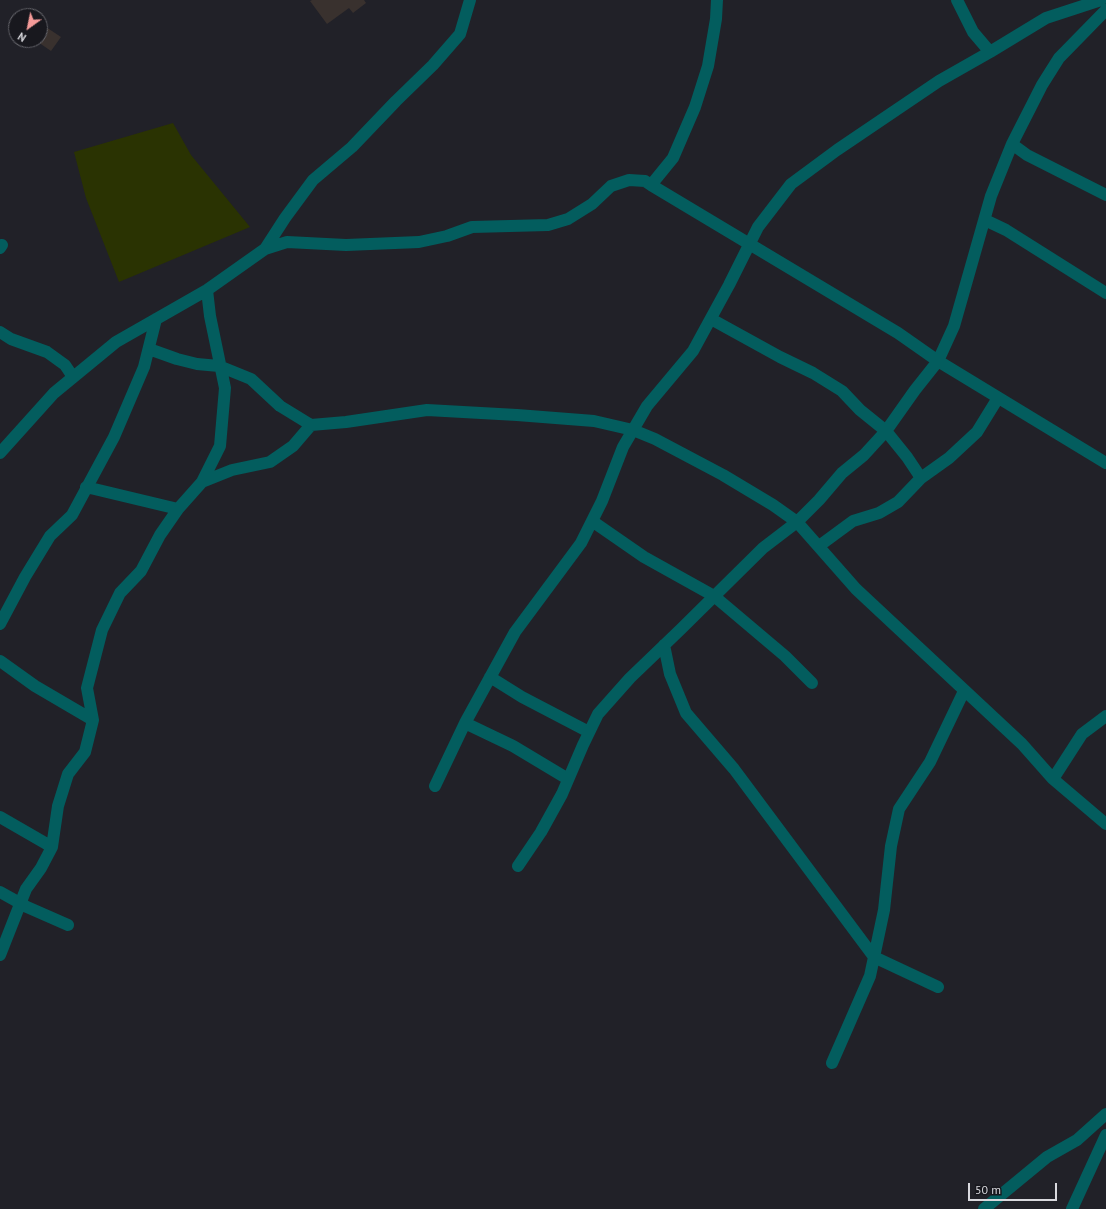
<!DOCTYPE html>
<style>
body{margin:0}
#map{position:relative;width:1106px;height:1209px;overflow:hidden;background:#212128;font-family:"PT Sans",sans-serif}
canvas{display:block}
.north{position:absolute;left:8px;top:8px;width:40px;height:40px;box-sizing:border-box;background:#18181e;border:1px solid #65656b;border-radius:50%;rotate:213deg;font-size:11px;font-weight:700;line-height:16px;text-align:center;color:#d9d9de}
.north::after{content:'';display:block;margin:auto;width:14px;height:18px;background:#f59b99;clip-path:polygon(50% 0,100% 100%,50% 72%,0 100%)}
.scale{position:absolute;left:968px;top:1183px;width:89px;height:18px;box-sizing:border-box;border:2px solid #d9d9de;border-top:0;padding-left:5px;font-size:12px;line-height:14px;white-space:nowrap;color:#d9d9de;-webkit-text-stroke:3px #18181e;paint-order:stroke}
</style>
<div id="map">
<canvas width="1106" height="1209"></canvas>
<div class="north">N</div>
<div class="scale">50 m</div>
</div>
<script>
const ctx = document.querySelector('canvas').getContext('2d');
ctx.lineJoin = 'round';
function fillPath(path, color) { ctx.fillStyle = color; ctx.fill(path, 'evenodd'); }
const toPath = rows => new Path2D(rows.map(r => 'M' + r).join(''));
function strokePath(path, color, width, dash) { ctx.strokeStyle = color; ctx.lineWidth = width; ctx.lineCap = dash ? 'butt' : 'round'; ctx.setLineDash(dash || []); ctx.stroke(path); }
const green = toPath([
 [173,123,191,155,250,227,119,282,86,198,74,152]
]);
const building = toPath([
 [312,0,364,0,366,3,353,13,349,8,327,24,310,1],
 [40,23,61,37,51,51,35,40,40,40]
]);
const street = toPath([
 [957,0,973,32,990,52],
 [1012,144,1027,155,1106,195],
 [651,185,673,158,695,107,708,66,716,19,717,0],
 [985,220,1006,230,1106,293],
 [0,248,2,245],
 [265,249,285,218,313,180,352,147,396,101,433,65,460,34,470,0],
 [711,319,780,357,813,373,842,391,860,410,886,431,907,457,921,478],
 [0,332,11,339,47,352,65,365,73,377],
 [149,349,177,359,197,364,219,366,251,379,280,406,311,425,346,422,427,410,517,415,594,421,633,430,655,439,723,475,773,505,797,522,856,589,1022,744,1053,779,1106,824],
 [0,453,54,393,116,342,207,290,265,249,287,242,346,245,419,242,447,236,472,227,548,225,568,219,592,204,611,186,629,180,645,181,651,185,898,333,938,361,1106,463],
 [202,482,232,470,270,462,293,446,311,425],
 [86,487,178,509],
 [592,521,644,557,714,596,785,656,812,683],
 [819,546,853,521,879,513,898,502,921,478,949,458,977,432,998,398],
 [0,624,25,577,50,536,72,515,114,437,144,367,156,319],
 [664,645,670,674,686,713,734,769,874,957,938,987],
 [0,661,35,686,93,720],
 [490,677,522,697,589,732],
 [465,723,513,746,568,779],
 [1053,779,1082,734,1106,716],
 [435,786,465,723,515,632,581,543,602,501,623,447,647,406,693,351,729,285,758,227,791,184,837,150,939,81,990,52,1046,18,1101,0],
 [0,817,52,847],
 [518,866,541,832,562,794,583,745,598,714,630,678,681,629,763,548,797,522,819,500,842,473,864,455,886,431,915,390,938,361,954,326,991,196,1012,144,1042,85,1059,58,1106,10],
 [0,892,27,907,68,925],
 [0,955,26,889,41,868,52,847,58,806,68,774,85,752,93,720,87,688,102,630,120,593,141,571,160,535,178,509,202,482,220,446,225,388,210,316,207,290],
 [832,1063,870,976,884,910,891,846,899,809,930,762,964,691],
 [984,1209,1047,1157,1077,1140,1106,1114],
 [1072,1209,1106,1135]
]);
fillPath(green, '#2a3302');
fillPath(building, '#39312e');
strokePath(street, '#035d5e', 12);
</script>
